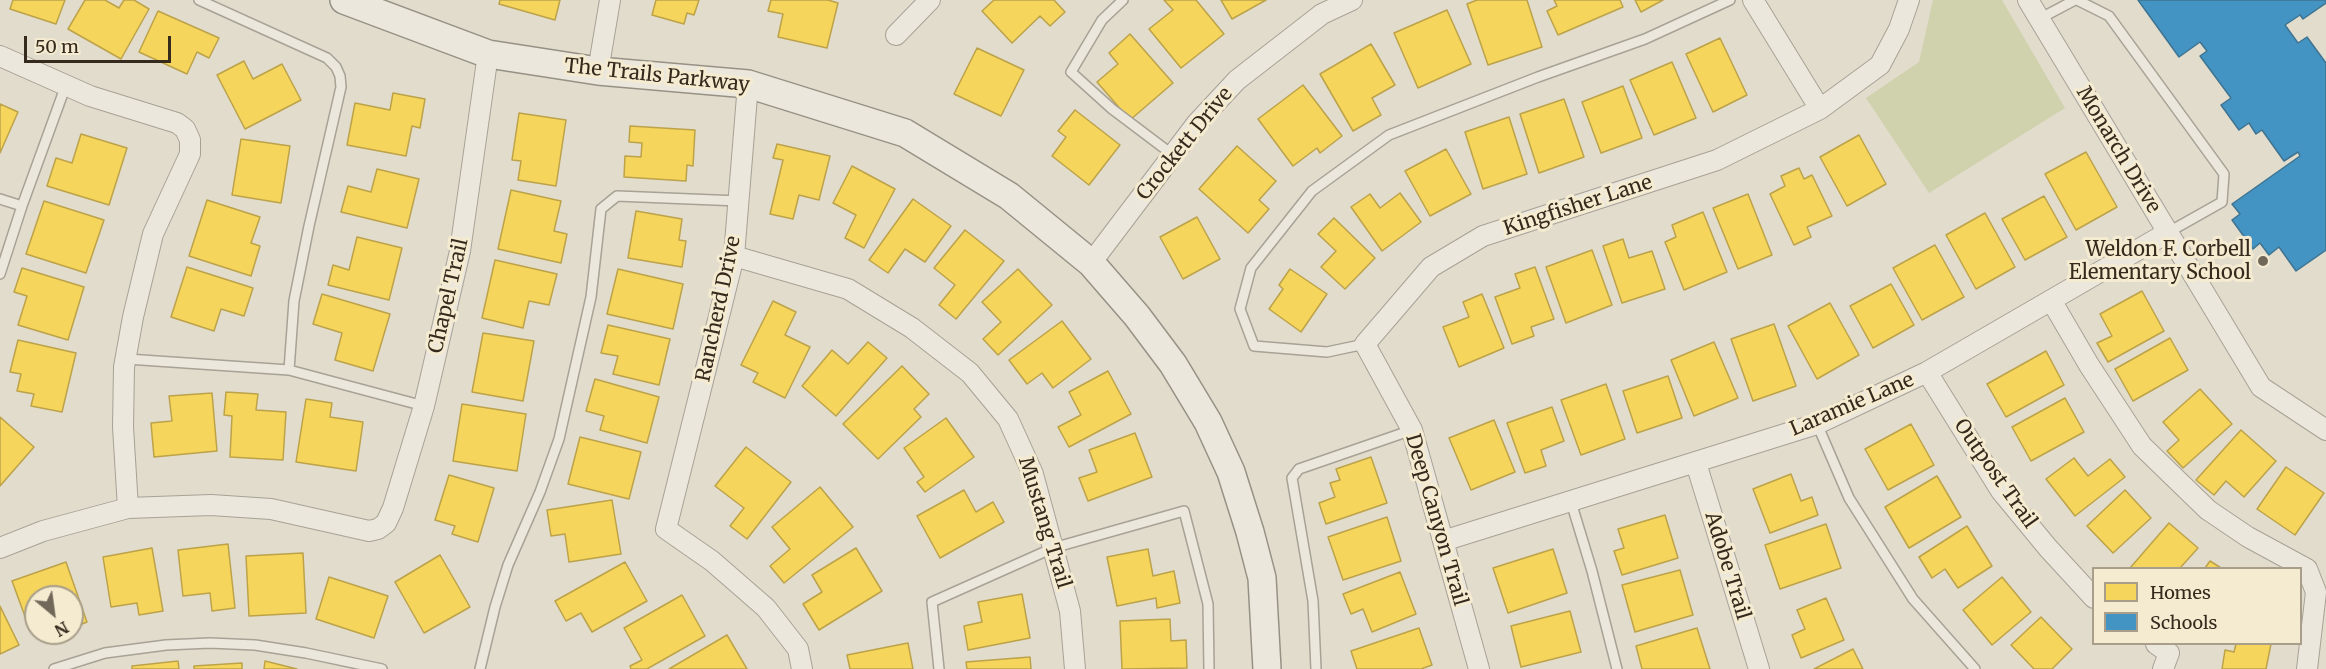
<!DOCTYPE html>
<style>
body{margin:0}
#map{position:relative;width:2326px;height:669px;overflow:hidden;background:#e2dccc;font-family:Merriweather,serif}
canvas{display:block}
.legend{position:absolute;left:2092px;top:567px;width:210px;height:78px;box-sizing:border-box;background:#f4ebd1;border:2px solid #a89e89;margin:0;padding:8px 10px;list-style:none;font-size:18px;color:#362a1d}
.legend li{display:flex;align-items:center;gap:12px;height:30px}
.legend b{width:30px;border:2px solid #a89e89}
.north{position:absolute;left:24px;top:585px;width:60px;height:60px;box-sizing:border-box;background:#f4ebd1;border:2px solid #a89e89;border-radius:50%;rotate:151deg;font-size:16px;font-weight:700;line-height:24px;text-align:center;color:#362a1d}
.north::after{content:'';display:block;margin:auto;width:21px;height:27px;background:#72685a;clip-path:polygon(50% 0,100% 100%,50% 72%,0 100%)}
.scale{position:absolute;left:24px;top:36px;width:147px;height:27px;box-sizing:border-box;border:3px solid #362a1d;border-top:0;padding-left:8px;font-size:18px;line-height:21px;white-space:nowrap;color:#362a1d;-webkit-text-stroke:4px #f4ebd1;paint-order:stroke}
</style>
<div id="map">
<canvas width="2326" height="669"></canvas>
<ul class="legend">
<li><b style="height:16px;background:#f6d55c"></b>Homes</li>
<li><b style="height:16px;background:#4393c3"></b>Schools</li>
</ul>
<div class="north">N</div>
<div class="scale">50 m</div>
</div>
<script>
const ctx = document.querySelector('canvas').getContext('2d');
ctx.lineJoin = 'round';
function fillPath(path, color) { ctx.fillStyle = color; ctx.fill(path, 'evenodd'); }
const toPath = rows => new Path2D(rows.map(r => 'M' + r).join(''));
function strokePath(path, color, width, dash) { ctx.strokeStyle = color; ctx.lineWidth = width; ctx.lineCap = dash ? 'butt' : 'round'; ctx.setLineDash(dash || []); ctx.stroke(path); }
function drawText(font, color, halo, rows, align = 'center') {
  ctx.font = font + ' Merriweather,serif'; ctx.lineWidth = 6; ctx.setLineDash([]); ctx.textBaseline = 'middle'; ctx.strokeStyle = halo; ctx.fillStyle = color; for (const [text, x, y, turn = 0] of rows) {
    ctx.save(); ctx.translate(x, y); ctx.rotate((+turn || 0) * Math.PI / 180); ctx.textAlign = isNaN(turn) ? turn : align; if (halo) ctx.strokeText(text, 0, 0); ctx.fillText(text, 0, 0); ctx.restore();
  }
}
const green = toPath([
 [1933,0,2002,0,2065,108,1929,193,1866,98,1919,62]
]);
const homes = toPath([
 [13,0,65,0,56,24,10,9,13,0],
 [85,0,105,0,119,8,124,0,134,0,149,9,121,59,68,29,85,0],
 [500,0,560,0,555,20,499,4,500,0],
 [656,0,699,0,694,15,687,13,684,24,652,15,656,0],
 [771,0,828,0,838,3,827,48,778,37,783,14,768,11,771,0],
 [994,0,1054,0,1065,12,1050,26,1040,16,1012,43,982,11,994,0],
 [1164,0,1196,0,1224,34,1181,68,1149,29,1173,10,1164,0],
 [1221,0,1266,0,1232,19,1221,0],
 [1477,0,1527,0,1542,47,1488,65,1467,4,1477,0],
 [1554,0,1620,0,1623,7,1558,35,1547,11,1557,6,1554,0],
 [1635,0,1663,0,1641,12,1635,0],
 [1447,10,1471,64,1418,88,1394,33,1447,10],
 [158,11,219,38,209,58,197,52,187,74,139,52,158,11],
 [1130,34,1173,83,1130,120,1097,82,1118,64,1109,53,1130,34],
 [1720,38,1747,95,1713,112,1686,54,1720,38],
 [1371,44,1395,85,1372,98,1381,115,1353,131,1320,74,1371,44],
 [977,48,1024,70,1001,116,954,94,977,48],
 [244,61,253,79,282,64,301,100,245,129,217,75,244,61],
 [1672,62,1696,118,1654,135,1630,80,1672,62],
 [1303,85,1342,136,1320,153,1317,148,1293,166,1258,119,1303,85],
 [1623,86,1642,138,1601,153,1582,102,1623,86],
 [393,93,425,99,420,128,412,126,406,156,347,145,355,103,390,110,393,93],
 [1564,99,1584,157,1539,173,1520,114,1564,99],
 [0,104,18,112,0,153,0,104],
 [1075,110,1120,145,1089,185,1052,156,1066,137,1058,131,1075,110],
 [519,113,566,120,556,186,518,180,521,161,512,160,519,113],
 [1509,117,1527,174,1483,189,1465,132,1509,117],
 [630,126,695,130,693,166,687,165,686,181,624,177,625,156,641,157,642,143,629,142,630,126],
 [81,134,127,148,109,205,47,186,56,158,72,163,81,134],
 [1859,135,1886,184,1847,206,1820,157,1859,135],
 [241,139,290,146,281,203,232,195,241,139],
 [777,144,830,156,819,200,799,195,793,219,770,214,783,160,773,158,777,144],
 [1237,146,1276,181,1259,200,1269,209,1248,233,1199,189,1237,146],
 [1446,149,1471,194,1430,216,1405,171,1446,149],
 [2086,152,2117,207,2076,230,2045,174,2086,152],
 [852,166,895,189,864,248,845,238,856,215,833,203,852,166],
 [1799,168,1804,179,1812,175,1832,216,1807,227,1811,237,1794,245,1770,194,1785,186,1781,176,1799,168],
 [377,169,419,179,407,228,341,212,348,186,371,192,377,169],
 [511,190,561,201,554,231,567,234,561,263,498,249,511,190],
 [1400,193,1421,222,1382,251,1351,207,1370,194,1380,208,1400,193],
 [1748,194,1772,255,1738,269,1713,208,1748,194],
 [2044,196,2067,237,2025,260,2002,219,2044,196],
 [913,199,951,226,925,262,905,249,888,273,869,260,913,199],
 [207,200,260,217,251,243,260,246,251,276,189,256,207,200],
 [44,201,104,220,86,273,26,254,44,201],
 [636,211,682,219,679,240,686,241,682,267,628,258,636,211],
 [1703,212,1727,272,1684,290,1665,242,1676,237,1672,225,1703,212],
 [1985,213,2015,267,1976,289,1946,235,1985,213],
 [1197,217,1220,259,1183,279,1160,237,1197,217],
 [1334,218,1375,258,1345,289,1321,267,1336,251,1318,234,1334,218],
 [965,230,1004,261,956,319,939,305,955,285,934,268,965,230],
 [357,237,402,248,389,300,328,285,333,265,349,270,357,237],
 [1623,239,1629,258,1652,251,1665,289,1622,303,1603,246,1623,239],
 [1935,245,1964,297,1922,320,1893,268,1935,245],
 [1592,250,1612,305,1566,323,1546,267,1592,250],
 [495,260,557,274,549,305,529,301,523,328,482,318,495,260],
 [187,267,253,288,244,316,221,309,214,331,171,317,187,267],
 [1535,267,1554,319,1531,327,1534,336,1512,344,1495,297,1520,288,1515,274,1535,267],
 [22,268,84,287,68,340,18,325,27,296,14,292,22,268],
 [618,269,683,284,673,329,607,314,618,269],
 [1018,269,1052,305,998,355,983,339,1001,322,982,302,1018,269],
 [1290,269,1327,294,1301,332,1269,309,1283,289,1279,285,1290,269],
 [1891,284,1914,325,1873,348,1850,306,1891,284],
 [2142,291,2164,331,2108,362,2097,343,2112,336,2100,314,2142,291],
 [322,294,390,314,373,371,335,360,342,333,313,324,322,294],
 [1482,294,1504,348,1459,367,1443,327,1469,317,1463,302,1482,294],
 [773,301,796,312,785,335,810,347,785,398,753,382,758,373,741,365,773,301],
 [1830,303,1859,355,1817,379,1788,326,1830,303],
 [1062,321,1091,359,1053,388,1042,373,1027,384,1009,360,1062,321],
 [1774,324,1796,386,1753,401,1731,339,1774,324],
 [608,325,670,339,659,385,613,374,618,356,601,353,608,325],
 [483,333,534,341,523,401,472,392,483,333],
 [2170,338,2188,370,2133,401,2115,369,2170,338],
 [18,340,76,353,62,412,31,406,34,394,17,391,21,374,10,372,18,340],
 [868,342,887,358,836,416,802,386,832,350,848,364,868,342],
 [1714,342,1738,398,1694,416,1671,360,1714,342],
 [2046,351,2064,385,2006,417,1987,384,2046,351],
 [902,366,929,394,914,409,921,417,878,459,843,424,902,366],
 [1108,371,1131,414,1069,447,1058,427,1081,415,1069,392,1108,371],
 [1668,376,1682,418,1637,433,1623,391,1668,376],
 [595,379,659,397,647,443,600,430,604,416,586,411,595,379],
 [1606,384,1625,439,1581,455,1561,400,1606,384],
 [2200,389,2232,424,2183,468,2167,451,2179,440,2163,422,2200,389],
 [226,392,258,394,256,410,286,412,283,460,230,457,232,416,224,415,226,392],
 [212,393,217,451,154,457,151,423,172,421,169,396,212,393],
 [2065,398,2084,432,2031,461,2012,427,2065,398],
 [306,399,332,403,330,417,363,422,356,471,296,462,306,399],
 [462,404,526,414,517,471,453,461,462,404],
 [1552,407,1564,441,1541,450,1546,466,1525,473,1507,423,1552,407],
 [0,417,34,447,0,486,0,417],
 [946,418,974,457,925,492,917,482,924,477,904,448,946,418],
 [1494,420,1515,472,1471,490,1449,438,1494,420],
 [1911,424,1934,465,1888,490,1865,449,1911,424],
 [2241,430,2276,461,2244,497,2226,481,2214,495,2196,480,2241,430],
 [1135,433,1152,477,1088,501,1079,478,1097,472,1089,450,1135,433],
 [580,437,641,452,629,499,568,484,580,437],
 [746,447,791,482,747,539,730,526,744,508,715,486,746,447],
 [1371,457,1387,503,1326,524,1319,503,1335,497,1330,483,1340,480,1336,469,1371,457],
 [2074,458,2088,476,2110,459,2125,477,2075,516,2046,479,2074,458],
 [2286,467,2324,493,2295,535,2257,509,2286,467],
 [1791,474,1801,501,1812,497,1818,515,1770,533,1753,489,1791,474],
 [449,475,494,488,478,542,452,534,455,526,435,520,449,475],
 [1937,476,1961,517,1909,548,1885,507,1937,476],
 [820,487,853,527,784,583,770,566,790,549,772,527,820,487],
 [964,490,976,512,993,502,1004,522,940,558,917,516,964,490],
 [2125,490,2151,518,2113,553,2087,526,2125,490],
 [612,500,621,554,569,562,565,534,551,536,547,510,612,500],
 [1665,515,1678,558,1622,575,1614,551,1624,548,1618,529,1665,515],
 [1387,517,1401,561,1343,580,1328,537,1387,517],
 [2169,523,2198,548,2180,568,2130,568,2169,523],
 [1826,524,1841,568,1780,589,1765,545,1826,524],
 [1967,526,1992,566,1958,588,1945,569,1932,578,1919,557,1967,526],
 [228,544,235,608,212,611,210,593,183,596,178,550,228,544],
 [152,548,163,611,139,615,137,603,111,607,103,557,152,548],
 [856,548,882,591,819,630,803,604,822,592,812,575,856,548],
 [1148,549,1153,576,1174,571,1180,603,1157,608,1156,598,1117,606,1107,557,1148,549],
 [1553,549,1567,593,1508,613,1493,568,1553,549],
 [303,553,306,613,249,616,246,556,303,553],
 [440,555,470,607,424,633,395,582,440,555],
 [2210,561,2221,568,2205,568,2210,561],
 [66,562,87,622,72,628,72,597,36,597,36,628,30,630,12,581,66,562],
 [625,562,647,601,592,632,581,613,566,621,555,601,625,562],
 [1680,570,1693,615,1635,632,1622,585,1680,570],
 [1400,572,1416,614,1372,632,1363,609,1351,614,1343,594,1400,572],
 [329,577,388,596,374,638,316,619,329,577],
 [2002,577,2031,612,1992,645,1963,610,2002,577],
 [1022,594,1030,638,968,650,964,626,982,622,978,602,1022,594],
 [682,595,705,636,647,669,631,669,630,666,642,660,624,628,682,595],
 [1826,598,1844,640,1801,658,1792,635,1805,629,1797,610,1826,598],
 [0,606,19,645,0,654,0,606],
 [1570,611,1581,652,1521,667,1511,626,1570,611],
 [2041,617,2072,649,2052,669,2034,669,2011,645,2041,617],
 [1170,619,1171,641,1186,640,1187,668,1122,669,1120,621,1170,619],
 [1419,628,1432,665,1421,669,1357,669,1351,651,1419,628],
 [1697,628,1710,669,1642,669,1636,646,1697,628],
 [727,635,747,669,669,669,727,635],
 [908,643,913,669,850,669,847,655,908,643],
 [2236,644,2271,644,2266,669,2222,669,2225,650,2234,652,2236,644],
 [1853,649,1863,669,1814,669,1853,649],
 [1030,657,1031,669,967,669,966,662,1030,657],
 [178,661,179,669,132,669,132,666,178,661],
 [265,661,297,669,264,669,265,661],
 [242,663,242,669,194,669,194,666,242,663]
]);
const schools = toPath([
 [2138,0,2326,0,2326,3,2303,19,2300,15,2285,25,2298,43,2307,37,2326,63,2326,250,2296,271,2279,247,2269,255,2260,243,2253,249,2232,220,2240,214,2232,204,2300,156,2298,152,2284,161,2262,130,2256,134,2249,123,2239,130,2221,105,2231,98,2200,56,2207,51,2200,42,2179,57,2138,0]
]);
const lane = toPath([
 [199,0,327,58,336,67,340,76,341,87,309,226,294,301,289,370],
 [1123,0,1102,20,1071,72,1112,109,1173,155],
 [2077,0,2109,16,2224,174,2222,202,2167,233],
 [2039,19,2075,0],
 [0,199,22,206],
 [0,274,22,206,66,85],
 [1365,344,1327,352,1254,346,1240,309,1251,268,1312,191,1389,135,1538,77,1645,39,1730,0],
 [127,359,289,370,424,406],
 [1817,424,1849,498,1913,599,1975,669],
 [1571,502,1592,571,1617,669],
 [54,669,105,653,166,645,210,643,255,645,306,653,382,669],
 [480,669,495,607,508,565,540,492,559,439,591,297,601,209,617,196,739,201],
 [939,669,932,602,1053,548,1184,511,1208,604,1209,669],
 [1316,669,1313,601,1292,478,1299,469,1412,430]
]);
const street = toPath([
 [1753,0,1820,109],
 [2028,0,2261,387,2326,430],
 [896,35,930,0],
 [0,56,90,96,177,123,185,129,190,140,190,154,153,234,133,317,124,367,123,427,128,508],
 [598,71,610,0],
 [748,84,734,256,666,529,712,561,766,608,798,649,802,669],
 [734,256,848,289,912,328,970,373,1008,419,1033,474,1070,611,1075,669],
 [1091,263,1197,123,1237,80,1322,14,1352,0],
 [2051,300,2089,365,2142,446,2208,510,2248,537,2307,569,2316,592,2307,669],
 [1927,372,2001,491,2048,548,2094,598],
 [1696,463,1759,669],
 [1443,541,1817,424,1927,372,2167,233],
 [0,548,43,531,128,508,211,505,271,509,369,531,378,529,386,523,393,508,424,406,460,251,488,54],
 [2156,644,2169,653,2163,669],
 [1479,669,1412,430,1365,344,1431,267,1483,236,1717,160,1820,109,1880,65,1899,29,1909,0]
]);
const secondary = toPath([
 [344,0,488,54,598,71,748,84,905,133,1009,196,1091,263,1137,316,1173,364,1208,422,1231,472,1250,532,1262,578,1267,669]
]);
const markers = [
 [2263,261,6,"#72685a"]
];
const streetNames = [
 ["The Trails Parkway",657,76,6],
 ["Crockett Drive",1185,144,-51],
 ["Monarch Drive",2118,150,59],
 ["Kingfisher Lane",1578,206,-18],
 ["Chapel Trail",449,296,-77],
 ["Rancherd Drive",719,309,-78],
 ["Laramie Lane",1852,405,-23],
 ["Outpost Trail",1995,474,55],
 ["Deep Canyon Trail",1436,520,74],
 ["Mustang Trail",1044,523,73],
 ["Adobe Trail",1727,566,73]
];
const poiNames = [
 ["Weldon F. Corbell",2251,250],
 ["Elementary School",2251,273]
];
fillPath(green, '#d0d2ae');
fillPath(homes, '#f6d55c');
strokePath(homes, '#bca249', 1.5);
fillPath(schools, '#4393c3');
strokePath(schools, '#3f7491', 1.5);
strokePath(lane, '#a8a195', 12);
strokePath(street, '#a8a195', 22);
strokePath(secondary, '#979185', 30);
strokePath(lane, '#ebe7dd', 9);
strokePath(street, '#ebe7dd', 20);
strokePath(secondary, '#ebe7dd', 27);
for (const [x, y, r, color] of markers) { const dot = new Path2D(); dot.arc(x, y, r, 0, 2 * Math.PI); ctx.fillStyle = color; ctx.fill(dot); strokePath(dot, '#f4ebd1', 2); }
drawText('20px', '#362a1d', '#f4ebd1', streetNames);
drawText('20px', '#362a1d', '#f4ebd1', poiNames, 'right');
</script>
